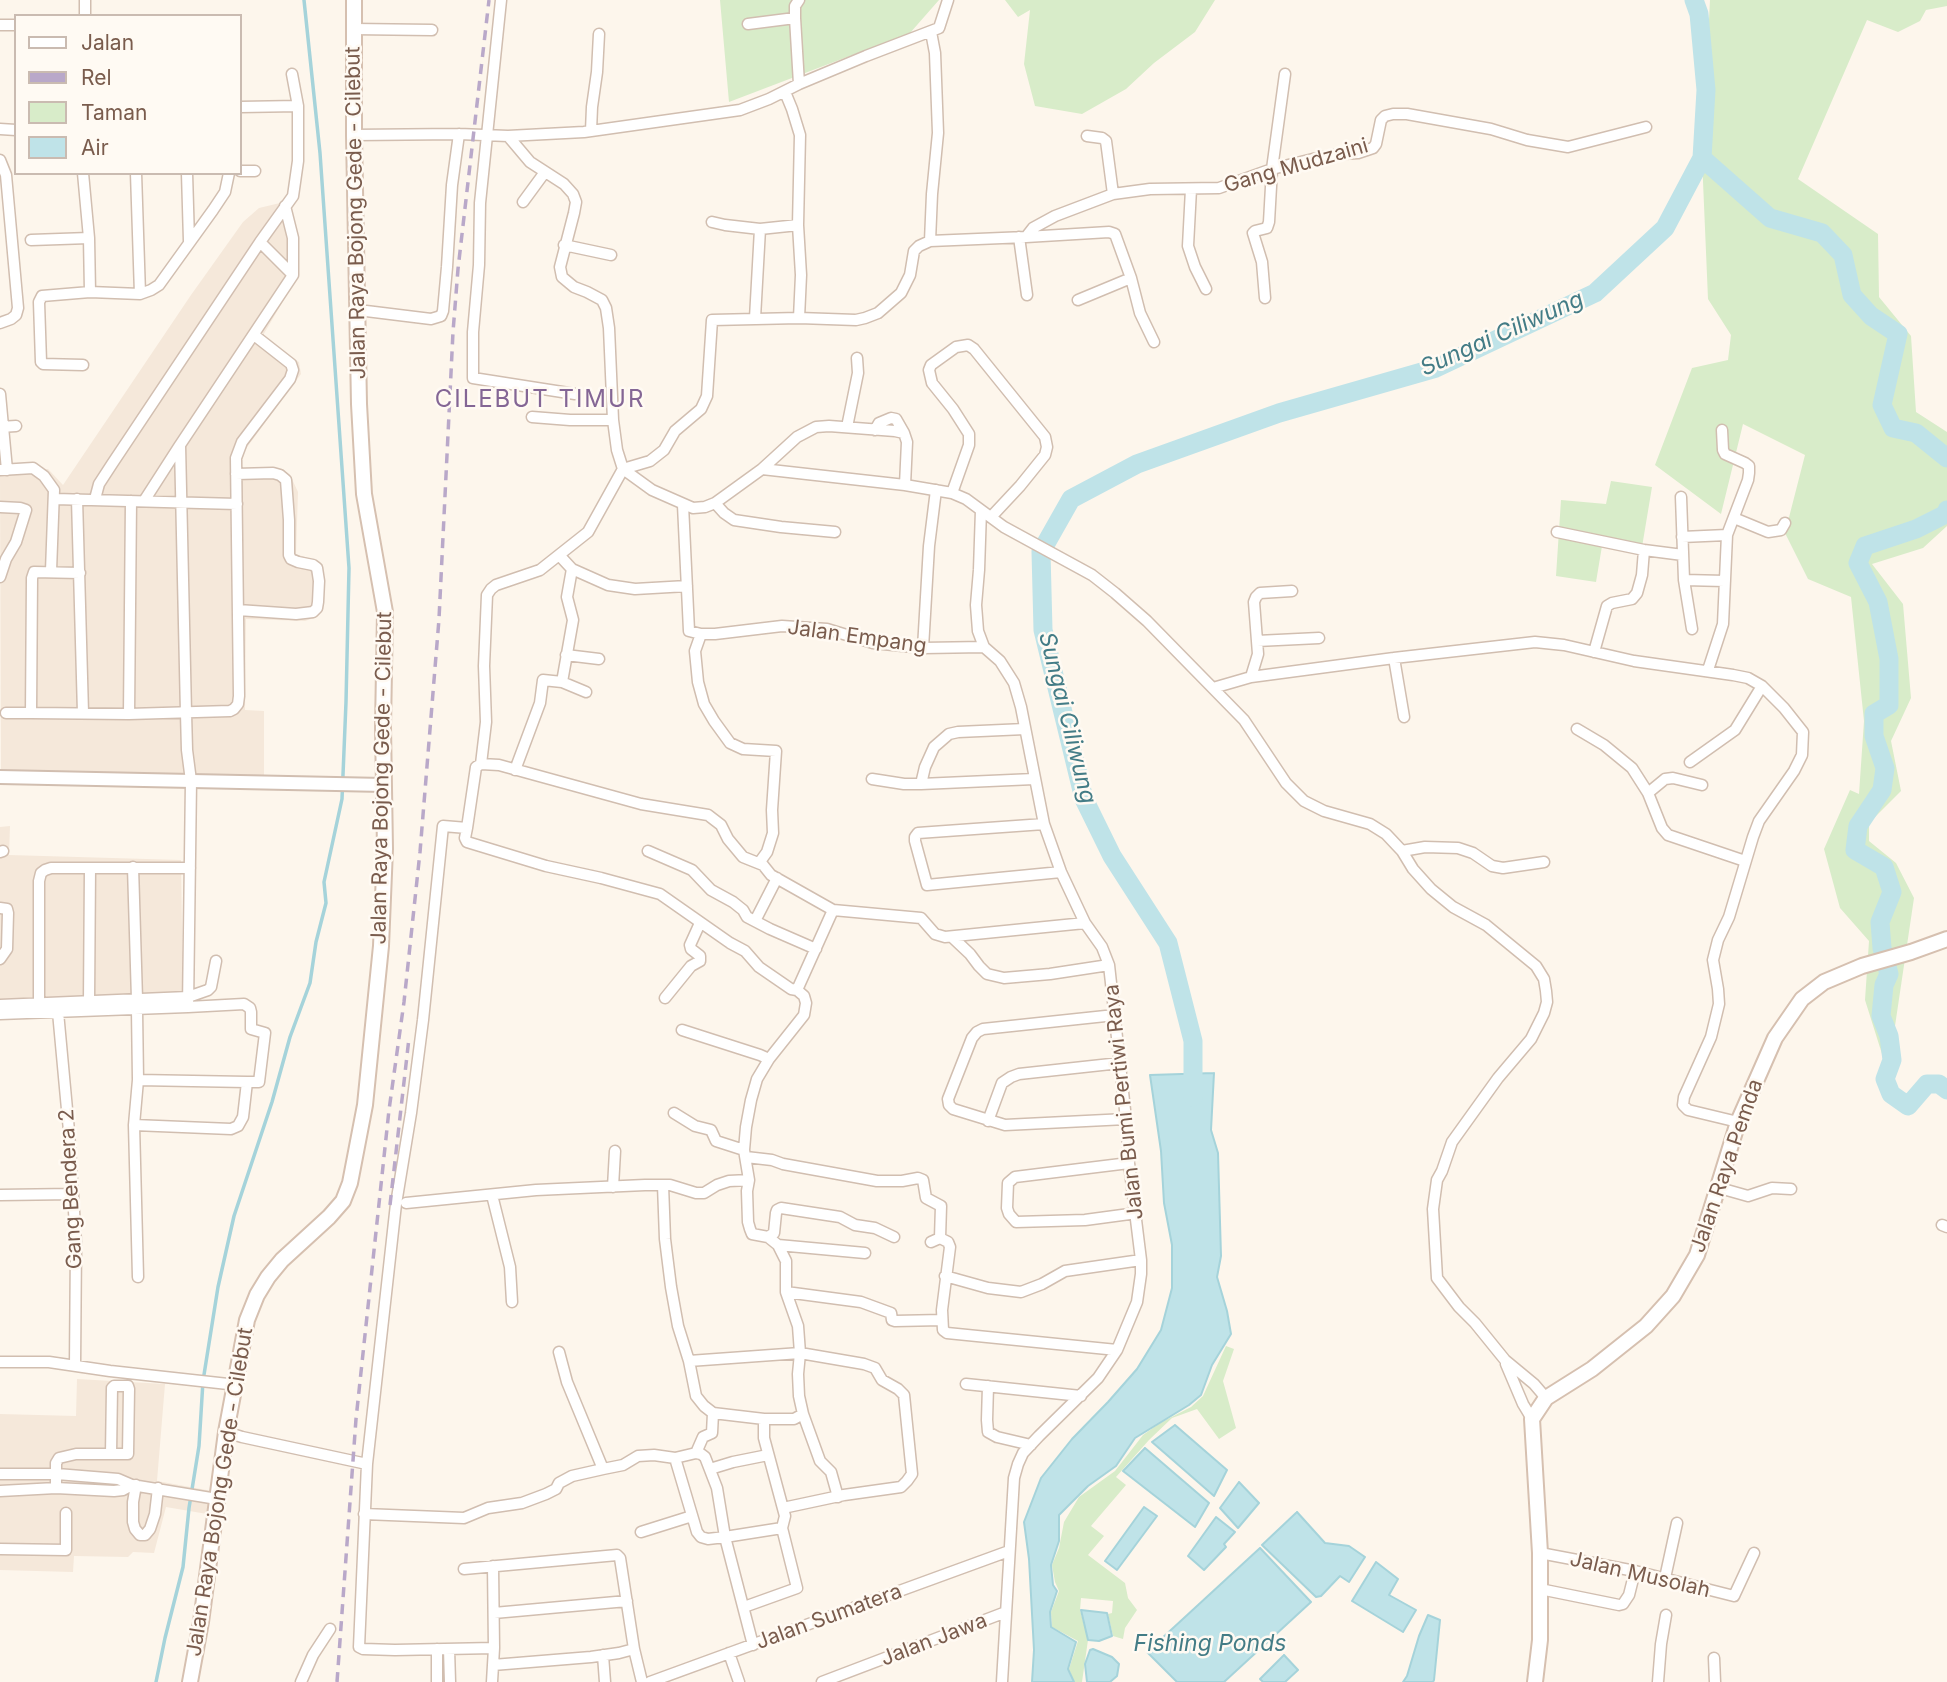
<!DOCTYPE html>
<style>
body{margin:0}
#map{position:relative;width:1947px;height:1682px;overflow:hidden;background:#fdf6ec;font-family:Inter,sans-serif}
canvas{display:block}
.legend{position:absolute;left:14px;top:14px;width:228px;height:161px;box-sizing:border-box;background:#fffaf3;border:2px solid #cabbb1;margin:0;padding:9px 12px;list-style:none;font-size:21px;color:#7a5c4d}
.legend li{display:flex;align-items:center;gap:14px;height:35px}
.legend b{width:35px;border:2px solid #cabbb1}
</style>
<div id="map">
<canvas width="1947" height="1682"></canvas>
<ul class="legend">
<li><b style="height:9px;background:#fff"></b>Jalan</li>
<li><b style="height:9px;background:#b9a8c9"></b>Rel</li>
<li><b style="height:19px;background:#d8ecc9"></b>Taman</li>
<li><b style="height:19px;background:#bfe3e8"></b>Air</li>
</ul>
</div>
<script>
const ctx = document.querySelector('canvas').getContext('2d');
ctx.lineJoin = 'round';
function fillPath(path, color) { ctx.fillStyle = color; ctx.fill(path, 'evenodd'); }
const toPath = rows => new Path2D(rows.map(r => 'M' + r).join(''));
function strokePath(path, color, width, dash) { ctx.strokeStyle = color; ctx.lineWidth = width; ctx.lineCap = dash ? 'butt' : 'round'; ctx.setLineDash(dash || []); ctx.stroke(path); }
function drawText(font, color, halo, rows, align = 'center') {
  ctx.font = font + ' Inter,sans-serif'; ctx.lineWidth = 5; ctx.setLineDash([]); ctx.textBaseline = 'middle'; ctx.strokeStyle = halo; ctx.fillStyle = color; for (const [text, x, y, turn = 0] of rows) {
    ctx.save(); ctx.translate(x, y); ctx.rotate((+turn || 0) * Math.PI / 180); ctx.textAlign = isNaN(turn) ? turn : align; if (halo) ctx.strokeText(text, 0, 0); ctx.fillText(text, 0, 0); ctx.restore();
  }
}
const residential = toPath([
 [280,203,291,206,298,238,295,281,262,337,299,362,301,374,245,450,240,468,283,469,291,477,298,492,296,554,317,561,323,572,323,610,317,617,305,621,246,619,245,710,264,711,264,781,1,776,0,473,48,469,63,485,191,295,243,222,259,208],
 [10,826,9,855,181,860,183,1002,0,1008,0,827],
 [77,1379,165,1384,157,1481,212,1491,207,1514,166,1507,154,1553,133,1552,128,1557,74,1556,73,1572,0,1570,0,1414,76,1416]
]);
const green = toPath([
 [720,0,939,0,910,33,729,102],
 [1005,0,1215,0,1195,32,1154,63,1126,89,1082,114,1035,106,1024,64,1030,10,1018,17],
 [1710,0,1947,0,1947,6,1926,10,1920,21,1898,32,1867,20,1798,179,1878,234,1879,297,1911,336,1916,412,1947,432,1947,526,1923,548,1872,564,1903,604,1911,698,1891,741,1901,791,1869,823,1869,841,1896,863,1914,898,1888,1073,1865,1000,1869,941,1840,908,1824,849,1850,790,1859,794,1864,721,1851,597,1808,579,1785,533,1805,455,1743,424,1721,514,1655,465,1692,368,1728,360,1731,335,1708,299,1702,158],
 [1611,481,1652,487,1641,553,1602,546,1596,582,1556,576,1561,500,1606,504],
 [1226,1346,1234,1349,1223,1381,1236,1428,1219,1439,1197,1409,1172,1418,1149,1440,1116,1477,1126,1485,1091,1526,1104,1536,1088,1555,1125,1583,1128,1598,1137,1610,1125,1628,1123,1639,1113,1636,1108,1614,1112,1613,1113,1601,1081,1598,1080,1610,1088,1640,1082,1682,1074,1682,1069,1669,1078,1641,1052,1627,1051,1612,1059,1591,1055,1582,1052,1565,1059,1548,1064,1522,1079,1497,1115,1471,1143,1435,1160,1423,1191,1407,1203,1396]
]);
const water = toPath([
 [1214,1073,1211,1130,1218,1153,1221,1256,1217,1277,1227,1311,1231,1334,1212,1365,1201,1395,1189,1405,1135,1438,1116,1466,1088,1486,1059,1515,1059,1541,1051,1565,1053,1585,1057,1591,1050,1612,1051,1627,1076,1642,1068,1669,1074,1682,1032,1682,1034,1650,1029,1559,1024,1522,1041,1478,1072,1439,1108,1402,1137,1369,1161,1330,1172,1288,1172,1245,1164,1203,1161,1151,1150,1075,1214,1073],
 [1175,1425,1227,1470,1214,1496,1152,1442,1175,1425],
 [1145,1448,1209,1503,1195,1527,1123,1471,1145,1448],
 [1239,1482,1259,1503,1238,1528,1220,1508,1239,1482],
 [1144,1507,1157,1516,1117,1570,1105,1561,1144,1507],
 [1297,1512,1325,1543,1349,1546,1365,1557,1349,1582,1340,1576,1321,1596,1316,1597,1262,1545,1297,1512],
 [1216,1517,1235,1532,1224,1544,1226,1547,1204,1570,1188,1556,1216,1517],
 [1260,1548,1311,1602,1224,1682,1177,1682,1147,1652,1260,1548],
 [1376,1562,1398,1579,1389,1595,1416,1610,1403,1632,1352,1601,1376,1562],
 [1081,1610,1107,1613,1112,1636,1099,1641,1088,1640,1081,1610],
 [1428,1615,1440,1620,1434,1680,1433,1682,1403,1682,1407,1676,1419,1636,1428,1615],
 [1093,1649,1112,1657,1119,1664,1117,1676,1110,1682,1087,1682,1085,1664,1090,1650,1093,1649],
 [1284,1655,1298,1670,1285,1682,1263,1682,1260,1679,1284,1655]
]);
const stream = toPath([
 [156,1682,165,1638,183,1567,189,1508,199,1446,203,1381,218,1287,234,1216,272,1102,290,1037,310,983,316,942,326,903,324,882,342,799,346,702,349,568,320,153,304,0]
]);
const river = toPath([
 [1702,158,1770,218,1822,233,1843,255,1852,295,1871,316,1898,334,1882,405,1893,428,1916,433,1947,458],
 [1947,510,1946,514,1916,529,1865,546,1858,563,1878,602,1889,659,1889,705,1874,714,1874,736,1885,768,1882,790,1858,826,1855,850,1884,867,1892,892,1880,922,1882,948,1889,974,1884,985,1881,1016,1889,1036,1892,1060,1885,1079,1891,1094,1908,1106,1927,1084,1939,1084,1947,1090],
 [1193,1097,1193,1041,1168,943,1112,856,1084,799,1043,630,1041,552,1071,499,1137,464,1279,413,1436,368,1595,293,1665,228,1702,158,1706,90,1699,14,1694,0]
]);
const minor = toPath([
 [501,0,480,203,479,265,473,332,473,378,575,394],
 [799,0,795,6,795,18,799,84],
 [85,16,85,0],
 [748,24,795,18],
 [0,25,16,25],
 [353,29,432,30],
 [292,74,298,106],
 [785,92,792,109,800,135,798,225,801,275,799,318],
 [0,129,16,130],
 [591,131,592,107,597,72,599,34],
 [354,135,459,134,508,136,584,132,740,110,769,99,799,84,866,56,939,28,948,0],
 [508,136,530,162,564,184,573,194,576,202,574,213,560,267,562,277,574,287,587,292,602,300,606,308,609,328,613,420,617,450,623,469,652,490,693,508,705,507,715,503,762,469,905,485,952,493,966,499,1004,527,1092,575,1115,593,1147,621,1244,720,1286,783,1304,801,1324,811,1370,824,1386,834,1402,851,1413,869,1431,889,1453,907,1486,925,1536,966,1544,979,1546,991,1547,1002,1544,1013,1531,1039,1498,1078,1452,1142,1442,1171,1437,1180,1433,1209,1437,1278,1459,1307,1475,1323,1505,1360,1534,1384,1546,1398],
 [1087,136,1102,138,1106,141,1113,194],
 [0,160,6,175,18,308,16,315,11,319,0,323],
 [240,171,255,171],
 [83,173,89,238,90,292],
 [136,173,140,294],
 [187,173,189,241],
 [1191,189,1188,246,1195,267,1206,289],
 [523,202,545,172],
 [712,222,725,225,760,229,798,225],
 [1019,237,1027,295],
 [1026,237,1109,232,1115,234,1131,278,1140,313,1154,342],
 [31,240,89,238],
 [930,241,932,194,938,133,935,53,931,32],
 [260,242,293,275],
 [564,245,611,255],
 [1265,298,1262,262,1253,233,1255,231,1267,228,1269,222,1272,169,1285,74],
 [1078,300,1131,278],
 [358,310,431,319,441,316,443,311,447,267,452,185,459,134],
 [755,318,760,229],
 [83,365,43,364,41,362,39,302,42,296,90,292,140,294,151,290,159,285,213,210,225,192,229,173],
 [0,394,7,470],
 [532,417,570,420,613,420],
 [0,427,16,426],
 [847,427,858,373,857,358],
 [875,430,879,423,891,418,896,419,904,433],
 [762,469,797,437,816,427,829,426,895,431,904,433,907,442,905,485],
 [0,470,33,468,44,476,54,490,51,571],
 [236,474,273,473,280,475,286,480,289,520,289,555,291,559,298,562,313,565,317,568,319,581,318,602,317,608,313,612,296,614,238,610],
 [952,493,969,445,969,434,953,409,932,383,929,370,931,365,956,347,968,345,974,349,1045,437,1047,447,1045,455,1020,486,991,517],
 [1681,497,1684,580,1692,629],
 [55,499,237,504],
 [77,499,83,713],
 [95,499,99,484,112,464,260,242,293,196,298,161,298,106,240,107],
 [144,501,180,445],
 [715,503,724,513,734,520,781,527,835,532],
 [683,505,689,631,701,634,715,634,782,626,827,629,873,643,923,648,984,647],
 [0,507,20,508,26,510,16,542,6,559,0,577],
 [981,510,979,570,976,605,978,631,984,647,1000,661,1014,683,1021,707,1044,824,1061,872,1085,923,1102,947,1109,965,1126,1119,1129,1163,1141,1260,1141,1274,1137,1302,1117,1350,1098,1378,1039,1436,1023,1453,1018,1464,1014,1478,1002,1682],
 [1734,518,1768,532,1781,530,1785,523],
 [1557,532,1644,550,1683,555],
 [1682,537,1727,535],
 [559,555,572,569,567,597,573,620,562,682],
 [572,569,608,585,635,589,687,586],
 [80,573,34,572,32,578,31,713,129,714,230,711,234,709,238,704,239,696,236,458,242,442,290,379,293,370,291,364,254,335],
 [1684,580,1725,581],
 [701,634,695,651,698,682,704,704,714,721,730,743,743,749,776,751,772,810,773,833,767,852,759,863],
 [1257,641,1319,638],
 [923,648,929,546,936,490],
 [1594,652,1607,606,1612,603,1632,599,1637,593,1642,575,1644,550],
 [566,655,599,659],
 [1394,658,1404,717],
 [1708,670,1723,624,1727,535,1748,480,1749,473,1749,466,1745,463,1725,454,1723,450,1722,430],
 [1251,677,1258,654,1254,602,1256,597,1260,593,1292,591],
 [1213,688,1251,677,1394,658,1535,642,1564,645,1634,661,1733,675,1748,678,1762,686,1784,708,1803,732,1802,755,1794,771,1759,821,1753,837,1729,917,1718,940,1713,960,1718,989,1719,1004,1711,1037,1684,1097,1683,1105,1688,1110,1738,1122],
 [6,713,31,713],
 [129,714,131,501],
 [1577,729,1604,745,1632,768,1648,793,1662,828,1668,835,1745,861],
 [1690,762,1735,730,1762,686],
 [481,764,486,722,484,666,487,595,491,589,496,585,540,570,588,532,623,469,650,461,664,450,675,431,701,409,707,396,712,320,799,318,856,320,865,318,878,313,901,293,910,275,914,251,919,246,930,241,1026,237,1033,228,1055,216,1113,194,1150,189,1219,188,1272,169,1313,159,1341,154,1358,153,1373,148,1376,144,1381,120,1385,116,1393,114,1407,114,1491,129,1527,140,1568,147,1646,127],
 [515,770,540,703,543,680,562,682,586,692],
 [872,779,904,784,921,784,1034,779],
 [921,784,925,767,934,747,949,734,958,732,1025,729],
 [1648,793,1665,779,1673,778,1702,785],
 [1044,824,918,833,915,837,915,841,927,885,1061,872],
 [467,828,476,767,481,764,499,765,641,804,708,815,721,825,728,839,743,857,763,865,771,875,833,910],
 [648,851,692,870,711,890,733,902,743,910,747,917,770,929,816,949],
 [1402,851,1425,847,1458,848,1473,853,1492,866,1503,868,1544,862],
 [0,852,3,851],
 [133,867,137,999],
 [0,908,7,909,8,913,7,949,0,959],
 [755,921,777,878],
 [952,937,970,954,979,966,987,974,1004,978,1050,974,1109,965],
 [665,998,691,966,700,961,700,956,691,949,690,945,700,923],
 [89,1001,90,868],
 [39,1003,39,881,41,873,45,870,51,868,190,868],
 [0,1005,188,997,208,990,211,987,216,961],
 [137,1010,138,1080,134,1125,138,1277],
 [58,1012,69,1131,76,1243,75,1366],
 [0,1014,188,1007,191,781,187,750,186,713,180,445,293,275,293,238,285,206],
 [1115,1015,983,1029,977,1032,972,1038,948,1099,949,1105,953,1109,1005,1125,1126,1119],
 [682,1030,760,1055,769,1059],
 [138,1080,247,1082],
 [674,1113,695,1126,711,1130,716,1141,744,1150],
 [988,1121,1002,1083,1011,1077,1019,1074,1120,1063],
 [134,1125,231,1129,238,1126,243,1117,247,1082,259,1082,265,1033,251,1029,251,1012,250,1008,244,1004,188,1007],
 [746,1157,772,1160,783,1164,877,1181,902,1181,918,1178,923,1180,926,1198,941,1206,940,1238],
 [1129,1163,1015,1177,1008,1183,1007,1208,1009,1214,1016,1222,1085,1220,1137,1213],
 [663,1185,665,1239,671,1287,678,1326,689,1361,696,1396,704,1406,713,1413,764,1419],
 [613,1187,615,1151],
 [1716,1187,1748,1196,1772,1188,1791,1189],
 [0,1195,73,1194],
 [492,1195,510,1267,512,1302],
 [406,1203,536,1190,645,1185,670,1185,696,1193,704,1193,717,1185,729,1181,749,1180],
 [1942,1225,1947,1227],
 [768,1237,774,1233,776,1213,777,1210,781,1208,840,1217,855,1225,875,1228,894,1237],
 [931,1242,940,1238,948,1242,950,1247,942,1310,943,1330,947,1333,1117,1350],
 [778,1245,865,1253],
 [945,1276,988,1288,1021,1292,1042,1284,1065,1271,1141,1260],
 [786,1292,861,1302,891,1313,892,1320,895,1321,942,1320],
 [689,1361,800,1353,864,1364,875,1368,882,1380,898,1389,904,1395,912,1474,907,1481,901,1487,844,1495,783,1508],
 [0,1362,49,1362,110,1371,228,1384,232,1385,234,1390],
 [1506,1364,1523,1404,1532,1419],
 [966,1384,1081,1396],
 [988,1386,987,1420,988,1432,997,1437,1031,1445],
 [803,1414,820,1461,831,1472,838,1497],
 [226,1432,242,1437,367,1464,396,1204,411,1113,423,1020,443,826,467,828,465,838,467,842,546,866,601,878,660,894,730,943,745,951,759,967,791,989,797,990,833,910,921,918,935,934,945,937,1085,923],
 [696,1453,703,1437,712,1433,713,1413],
 [367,1464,359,1647,363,1649,395,1650,494,1648],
 [603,1469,623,1465,638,1456,654,1455,675,1458,696,1453,701,1454,705,1457,717,1488,725,1537,708,1539,701,1537,697,1532,675,1458],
 [710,1469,733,1462,768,1455],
 [0,1474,57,1474,118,1479,132,1485,217,1499],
 [136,1485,133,1502,133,1522,135,1529,140,1535,145,1535,150,1529,155,1514,158,1488],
 [56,1488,56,1463,59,1458,76,1454,128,1454,129,1389,128,1386,114,1386,112,1388,111,1454],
 [0,1491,56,1488,114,1491,123,1490,132,1485],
 [364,1514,464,1518,488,1508,522,1503,546,1494,556,1489,559,1483,572,1476,603,1469,567,1382,559,1352],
 [641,1532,692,1516],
 [0,1549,66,1550,66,1513],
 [1540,1553,1635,1571,1734,1596,1754,1553],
 [464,1569,617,1555,620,1558,634,1649,642,1682],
 [1665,1578,1677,1523],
 [1540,1589,1619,1605,1623,1604,1629,1595,1635,1571],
 [744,1607,797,1588,782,1528],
 [494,1613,627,1601],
 [753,1645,725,1537,782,1528,785,1516,764,1438,764,1419,794,1419,803,1414,799,1396,798,1374,800,1353,798,1326,786,1292,786,1261,778,1245,768,1237,752,1234,750,1229,748,1222,747,1191,749,1180,744,1150,746,1127,751,1100,757,1079,769,1059,804,1015,806,1003,804,996,797,990],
 [437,1649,437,1682],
 [449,1649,450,1682],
 [729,1653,739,1682],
 [603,1655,605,1682],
 [1714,1658,1715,1682],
 [493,1665,591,1657,619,1653,634,1649],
 [301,1682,313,1655,330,1629],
 [492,1682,494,1648,493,1566],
 [650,1682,1009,1551],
 [822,1682,1006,1612],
 [1658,1682,1661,1644,1666,1615]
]);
const tertiary = toPath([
 [0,777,384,785]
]);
const secondary = toPath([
 [190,1682,201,1622,226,1432,247,1320,257,1295,268,1277,282,1260,329,1217,343,1201,350,1183,365,1105,381,946,385,849,383,727,385,612,364,494,359,404,354,135,354,0],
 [1535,1682,1540,1640,1540,1553,1532,1419,1546,1398,1592,1369,1646,1326,1673,1296,1697,1255,1738,1122,1775,1038,1802,999,1824,982,1862,966,1911,952,1947,939]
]);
const rail = toPath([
 [390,1205,409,1038],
 [337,1682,356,1419,389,1110,404,1002,420,852,439,619,453,332,458,269,489,0]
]);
const streetNames = [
 ["Gang Mudzaini",1296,166,-16],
 ["Jalan Raya Bojong Gede - Cilebut",356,213,-91],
 ["Jalan Empang",857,637,8],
 ["Jalan Raya Bojong Gede - Cilebut",382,778,-89],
 ["Jalan Bumi Pertiwi Raya",1124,1102,-96],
 ["Jalan Raya Pemda",1727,1166,-71],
 ["Gang Bendera 2",71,1189,-93],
 ["Jalan Raya Bojong Gede - Cilebut",220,1492,-81],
 ["Jalan Musolah",1640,1575,13],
 ["Jalan Sumatera",829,1617,-20],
 ["Jalan Jawa",934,1640,-21]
];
const waterNames = [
 ["Sungai Ciliwung",1502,334,-24],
 ["Sungai Ciliwung",1067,718,76],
 ["Fishing Ponds",1210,1644]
];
const quarterNames = [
 ["CILEBUT TIMUR",540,400]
];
fillPath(residential, '#f5e8da');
fillPath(green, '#d8ecc9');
fillPath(water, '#bfe3e8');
strokePath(water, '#a5d3da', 2);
strokePath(stream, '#a5d3da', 3.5);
strokePath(river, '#bfe3e8', 19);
strokePath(minor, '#d1beb0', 13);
strokePath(tertiary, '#d1beb0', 16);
strokePath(secondary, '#d6c0b0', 18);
strokePath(minor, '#fff', 10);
strokePath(tertiary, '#fff', 12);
strokePath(secondary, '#fff', 14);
strokePath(rail, '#b9a8c9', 3.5, [10, 7]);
drawText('21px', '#7a5c4d', '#fffaf3', streetNames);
drawText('italic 23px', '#437c86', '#fffaf3', waterNames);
ctx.letterSpacing = '2px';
drawText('24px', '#846695', '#fffaf3', quarterNames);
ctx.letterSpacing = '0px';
</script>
